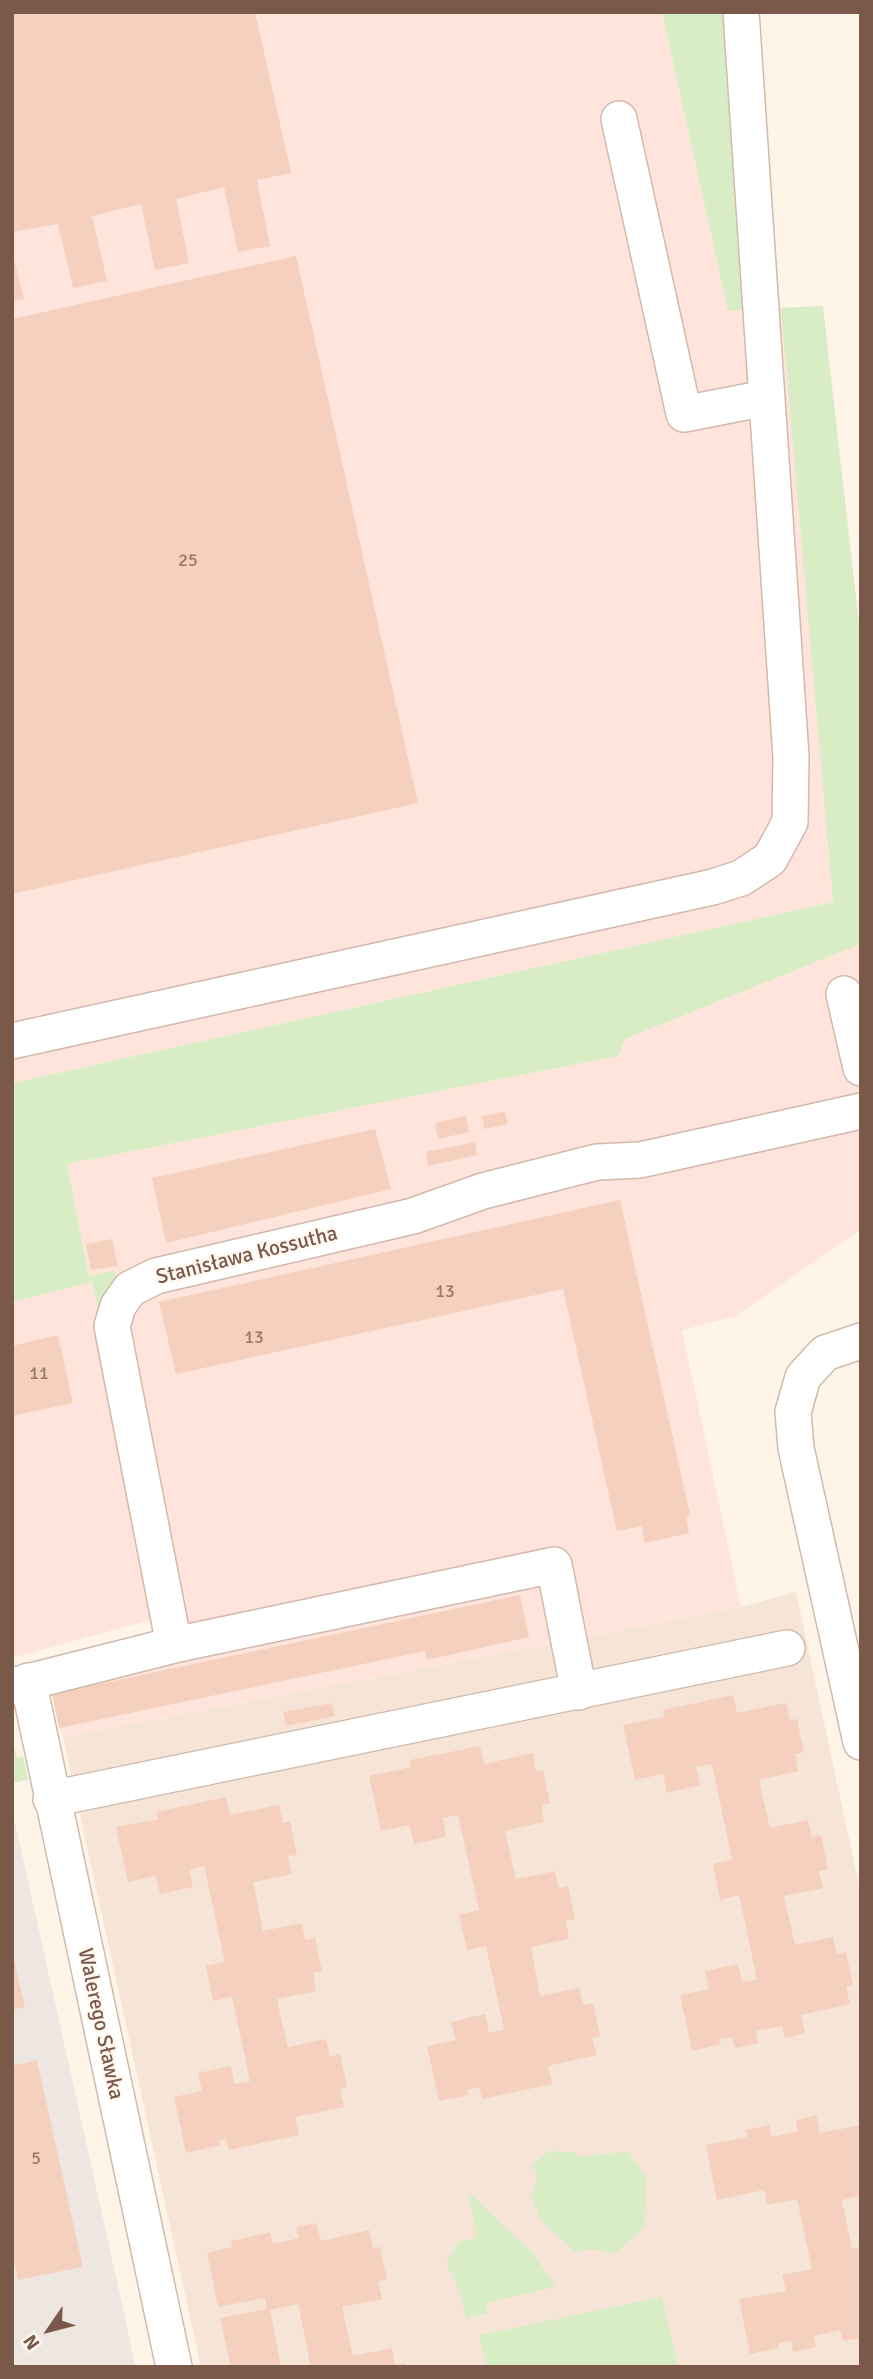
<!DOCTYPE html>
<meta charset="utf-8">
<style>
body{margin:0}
#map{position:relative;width:873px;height:2379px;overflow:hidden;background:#fef4e8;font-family:Signika,sans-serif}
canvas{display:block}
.frame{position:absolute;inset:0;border:14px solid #7a584a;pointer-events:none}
.north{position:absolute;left:14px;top:2295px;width:70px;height:70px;-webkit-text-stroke:5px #fff8f0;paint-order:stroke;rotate:235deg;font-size:19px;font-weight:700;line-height:28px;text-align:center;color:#7a584a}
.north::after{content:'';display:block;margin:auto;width:24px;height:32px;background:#7a584a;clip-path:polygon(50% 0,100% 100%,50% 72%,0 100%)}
</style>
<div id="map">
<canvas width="873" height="2379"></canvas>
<div class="frame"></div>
<div class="north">N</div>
</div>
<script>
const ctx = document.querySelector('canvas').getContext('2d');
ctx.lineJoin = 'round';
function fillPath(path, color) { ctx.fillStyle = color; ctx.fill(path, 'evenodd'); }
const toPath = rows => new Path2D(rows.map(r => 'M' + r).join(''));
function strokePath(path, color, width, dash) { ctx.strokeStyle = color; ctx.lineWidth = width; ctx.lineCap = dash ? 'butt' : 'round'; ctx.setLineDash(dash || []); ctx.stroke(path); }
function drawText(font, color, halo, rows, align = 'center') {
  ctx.font = font + ' Signika,sans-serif'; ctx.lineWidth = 5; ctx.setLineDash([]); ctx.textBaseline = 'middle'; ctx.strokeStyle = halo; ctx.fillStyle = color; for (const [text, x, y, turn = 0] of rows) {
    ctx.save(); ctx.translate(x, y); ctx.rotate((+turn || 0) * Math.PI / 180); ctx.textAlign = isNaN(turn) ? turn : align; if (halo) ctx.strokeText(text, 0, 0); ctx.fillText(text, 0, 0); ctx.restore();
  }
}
const residential = toPath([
 [796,1592,861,1895,861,2367,201,2367,63,1737,741,1607]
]);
const commercial = toPath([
 [12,12,662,12,728,310,795,308,833,902,12,1083],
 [861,944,861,1229,736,1316,682,1330,741,1607,63,1737,49,1685,184,1657,114,1272,89,1276,67,1164,618,1056,625,1039],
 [92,1282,160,1617,12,1658,12,1302]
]);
const industrial = toPath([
 [12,1809,130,2340,135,2367,12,2367]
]);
const green = toPath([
 [662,12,723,12,743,310,728,311],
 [823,306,861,642,861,944,625,1039,618,1056,67,1164,89,1276,114,1271,118,1287,99,1316,92,1282,12,1302,12,1083,833,902,781,308],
 [12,1737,17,1758,23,1756,28,1780,12,1783],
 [550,2151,574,2152,581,2157,628,2151,646,2177,644,2228,615,2253,590,2249,575,2252,541,2221,531,2195,538,2175,531,2165],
 [468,2192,534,2254,555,2287,486,2303,488,2313,466,2318,458,2287,446,2263,459,2241,477,2238],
 [662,2297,678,2367,487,2367,479,2335]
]);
const building = toPath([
 [12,12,255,12,291,173,257,180,270,246,238,252,224,187,176,199,189,263,155,270,141,204,92,216,107,281,73,288,58,224,12,232],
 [12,251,24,299,12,301],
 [296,256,418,803,12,894,12,319],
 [505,1112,508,1124,484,1129,482,1116],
 [466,1116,469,1132,438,1139,435,1123],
 [375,1129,391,1189,166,1243,152,1178],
 [475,1142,477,1155,428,1166,426,1152],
 [620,1200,690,1515,686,1516,689,1533,645,1543,642,1526,617,1531,563,1289,176,1374,159,1302],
 [112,1239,118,1266,91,1270,86,1244],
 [58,1335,73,1403,12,1416,12,1346],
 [520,1595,529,1637,427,1660,425,1651,59,1728,52,1694],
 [733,1695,737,1713,786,1703,790,1720,797,1719,804,1752,795,1754,798,1771,759,1780,770,1828,808,1820,812,1837,821,1835,828,1869,819,1871,823,1888,784,1896,795,1945,833,1937,837,1954,846,1952,853,1985,846,1987,850,2004,801,2015,805,2033,785,2038,782,2026,756,2031,758,2043,735,2048,732,2037,720,2039,721,2044,692,2051,680,1995,709,1989,705,1971,738,1964,742,1982,757,1979,739,1895,720,1900,713,1864,732,1860,712,1764,696,1767,700,1785,667,1793,663,1774,635,1780,623,1725,664,1717,663,1710],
 [332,1703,335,1716,286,1726,283,1712],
 [480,1746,484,1764,533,1753,536,1771,543,1770,550,1803,541,1805,544,1822,505,1831,516,1879,555,1871,559,1888,568,1886,575,1919,566,1921,569,1939,531,1947,540,1996,579,1988,583,2005,593,2003,600,2036,592,2038,597,2055,548,2066,552,2084,482,2099,479,2087,467,2090,468,2095,439,2101,427,2046,456,2040,451,2022,485,2014,489,2033,504,2029,486,1946,467,1950,459,1915,479,1910,458,1815,443,1818,446,1837,414,1844,409,1825,381,1831,369,1776,411,1767,410,1760],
 [226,1797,230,1815,279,1805,283,1823,290,1821,297,1855,288,1856,292,1874,253,1882,258,1906,263,1931,302,1923,305,1940,315,1938,322,1971,313,1973,316,1991,277,1999,282,2023,288,2047,326,2039,330,2056,340,2054,347,2087,340,2089,344,2107,295,2117,299,2135,229,2150,226,2139,219,2140,220,2145,186,2153,174,2097,202,2091,198,2073,231,2066,234,2084,250,2081,232,1997,213,2001,206,1966,225,1962,204,1866,189,1870,193,1887,160,1894,156,1876,128,1882,116,1827,158,1819,156,1812],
 [12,1951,25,2007,12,2010],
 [37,2060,83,2267,18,2280,12,2252,12,2066],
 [816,2115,820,2133,861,2125,861,2196,842,2200,852,2249,861,2247,861,2338,843,2341,840,2330,814,2336,816,2347,793,2352,791,2341,778,2343,779,2348,750,2354,739,2299,786,2291,782,2275,812,2269,797,2199,767,2205,764,2190,717,2200,706,2145,747,2137,746,2130,769,2125,772,2137,798,2131,796,2120],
 [316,2223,321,2241,369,2230,373,2248,380,2247,387,2280,378,2281,382,2299,342,2307,353,2356,392,2348,395,2365,405,2363,406,2367,311,2367,298,2304,270,2310,281,2367,231,2367,220,2318,267,2309,265,2298,218,2307,207,2253,232,2247,231,2241,270,2232,273,2244,299,2238,296,2227]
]);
const minor = toPath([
 [619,119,684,414,766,398],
 [844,994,861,1068],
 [12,1041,713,887,741,878,770,859,790,822,791,757,741,12],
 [861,1341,825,1353,803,1377,793,1412,796,1448,861,1742],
 [174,1645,112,1326,118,1306,130,1289,156,1276,413,1216,483,1191,597,1162,640,1160,861,1111],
 [28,1681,174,2367],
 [12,1686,174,1645,554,1565,579,1692],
 [51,1799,787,1648]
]);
const numberNames = [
 ["25",188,561],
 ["13",445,1292],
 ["13",254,1338],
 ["11",39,1374],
 ["5",36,2159]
];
const streetNames = [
 ["Stanisława Kossutha",247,1256,-14],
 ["Walerego Sławka",100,2024,78]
];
fillPath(residential, '#f6e5d6');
fillPath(commercial, '#fee4db');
fillPath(industrial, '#eee7e1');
fillPath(green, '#d8edc5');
fillPath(building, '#f5d0be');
strokePath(minor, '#d1baac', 38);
strokePath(minor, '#fff', 35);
drawText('18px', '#997667', null, numberNames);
drawText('21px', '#7a584a', '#fff8f0', streetNames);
</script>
